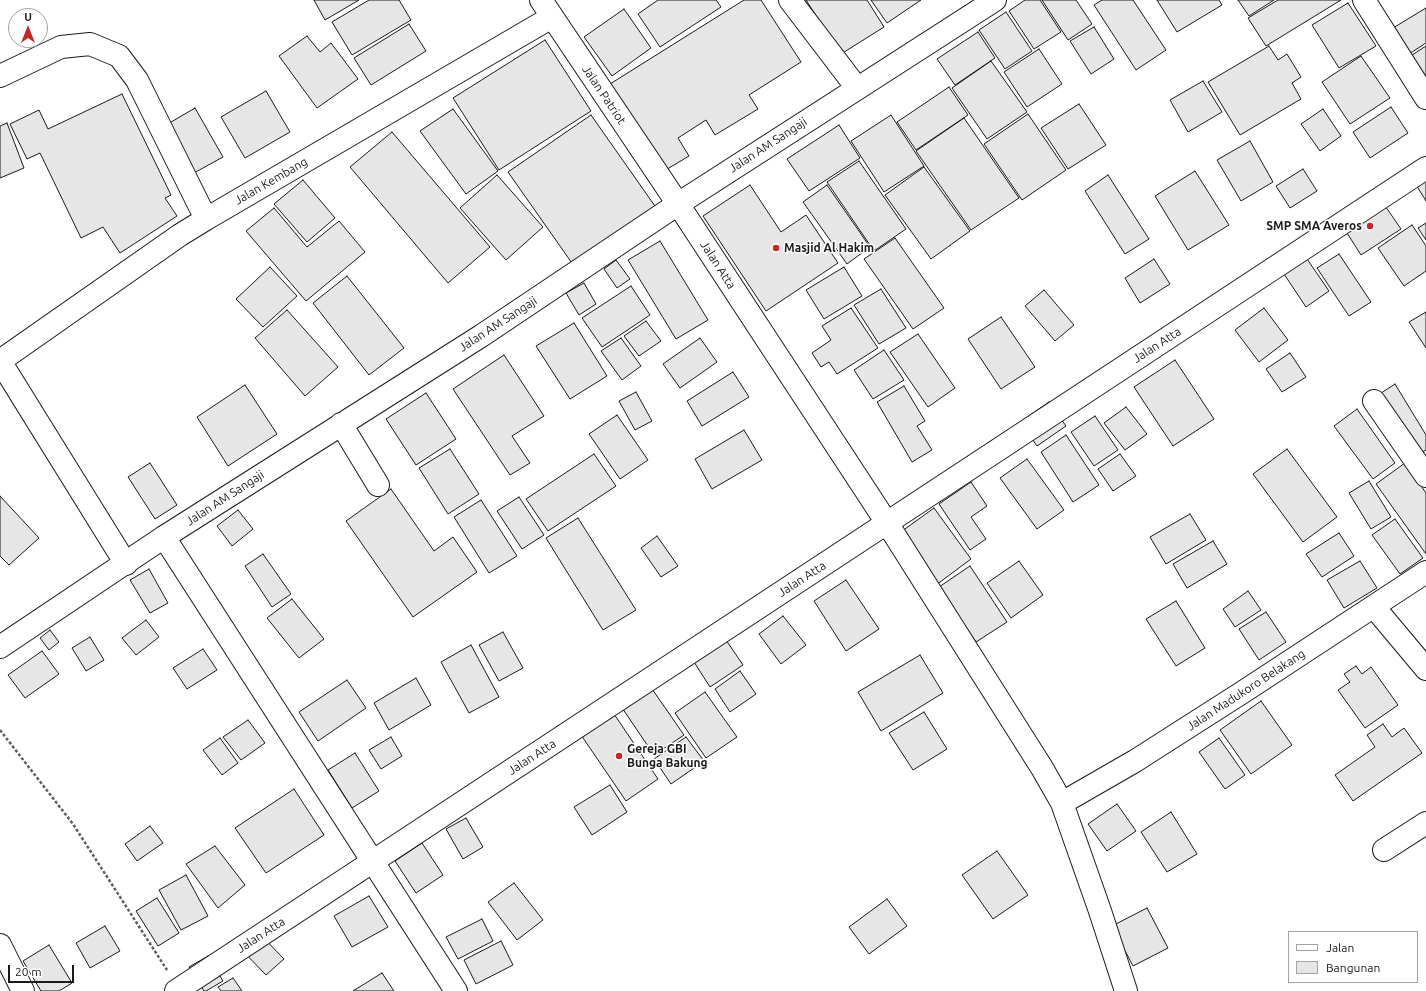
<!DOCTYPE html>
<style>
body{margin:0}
#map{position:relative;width:1426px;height:991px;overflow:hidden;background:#fff;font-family:Ubuntu,sans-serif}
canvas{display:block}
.legend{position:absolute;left:1288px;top:931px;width:130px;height:52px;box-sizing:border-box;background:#fff;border:1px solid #a3a3a3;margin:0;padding:5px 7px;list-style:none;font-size:12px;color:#1a1a1a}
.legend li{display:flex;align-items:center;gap:8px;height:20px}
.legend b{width:20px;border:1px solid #a3a3a3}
.north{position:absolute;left:8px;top:8px;width:40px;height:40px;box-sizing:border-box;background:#fff;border:1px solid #a3a3a3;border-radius:50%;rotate:0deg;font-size:11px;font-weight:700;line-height:16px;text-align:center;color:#1a1a1a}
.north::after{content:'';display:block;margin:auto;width:14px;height:18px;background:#c62828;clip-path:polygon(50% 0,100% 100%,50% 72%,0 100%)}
.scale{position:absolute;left:8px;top:965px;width:66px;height:18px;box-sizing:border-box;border:2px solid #1a1a1a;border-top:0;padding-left:5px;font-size:12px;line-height:14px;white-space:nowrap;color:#1a1a1a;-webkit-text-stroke:3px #fff;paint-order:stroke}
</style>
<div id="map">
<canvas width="1426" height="991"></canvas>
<ul class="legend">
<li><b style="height:5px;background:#fff"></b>Jalan</li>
<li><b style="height:11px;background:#e6e6e6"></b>Bangunan</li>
</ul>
<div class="north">U</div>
<div class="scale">20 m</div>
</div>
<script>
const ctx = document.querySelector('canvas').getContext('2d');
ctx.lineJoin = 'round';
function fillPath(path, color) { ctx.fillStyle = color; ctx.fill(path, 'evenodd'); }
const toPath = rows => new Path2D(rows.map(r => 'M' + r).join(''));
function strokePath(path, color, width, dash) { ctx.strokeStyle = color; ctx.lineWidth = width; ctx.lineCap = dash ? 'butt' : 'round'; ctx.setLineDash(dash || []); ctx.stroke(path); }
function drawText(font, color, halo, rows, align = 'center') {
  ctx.font = font + ' Ubuntu,sans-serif'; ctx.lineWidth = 3; ctx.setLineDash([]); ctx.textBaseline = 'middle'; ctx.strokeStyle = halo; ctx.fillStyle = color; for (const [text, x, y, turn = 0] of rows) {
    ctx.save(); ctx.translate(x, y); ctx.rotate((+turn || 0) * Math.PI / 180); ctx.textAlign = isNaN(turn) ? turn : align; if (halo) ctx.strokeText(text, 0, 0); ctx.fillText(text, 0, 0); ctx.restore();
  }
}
const building = toPath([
 [314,0,359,0,325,20,314,0],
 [369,0,399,0,411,20,352,55,332,22,369,0],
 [658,0,716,0,721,7,660,47,638,14,658,0],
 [744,0,761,0,801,62,749,95,758,109,715,135,706,120,678,138,689,156,664,171,610,84,744,0],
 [806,0,867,0,884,27,841,54,806,0],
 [871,0,921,0,887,23,871,0],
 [1025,0,1040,0,1061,32,1034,49,1009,11,1025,0],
 [1042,0,1076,0,1092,24,1068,40,1042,0],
 [1102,0,1133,0,1166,50,1136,70,1094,5,1102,0],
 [1157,0,1219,0,1222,5,1177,32,1157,0],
 [1238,0,1274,0,1249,16,1238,0],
 [1278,0,1341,0,1266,46,1248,18,1278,0],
 [1348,3,1376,46,1339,68,1312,25,1348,3],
 [1426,8,1426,43,1409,54,1393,28,1426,8],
 [624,9,651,48,612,76,584,37,624,9],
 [1006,12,1032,51,1005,69,979,30,1006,12],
 [409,24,426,51,371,85,354,58,409,24],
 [1094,27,1114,59,1091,74,1070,41,1094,27],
 [978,32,995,58,955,85,937,59,978,32],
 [307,36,320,52,331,43,358,79,317,108,279,56,307,36],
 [545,40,591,111,499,170,453,98,545,40],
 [1269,46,1278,60,1287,54,1301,77,1292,83,1301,99,1240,135,1208,82,1269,46],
 [1426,46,1426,82,1409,57,1426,46],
 [1039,49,1062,84,1027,107,1004,72,1039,49],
 [1361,56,1390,98,1350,124,1322,82,1361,56],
 [991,61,1027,112,987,139,952,88,991,61],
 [1203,81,1222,112,1188,132,1170,100,1203,81],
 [949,87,968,115,916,150,897,122,949,87],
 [266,91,290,132,245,158,221,117,266,91],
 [122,94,171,195,165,198,177,216,120,253,103,227,81,238,40,153,27,159,10,124,39,110,48,129,122,94],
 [1079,104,1106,145,1068,169,1041,128,1079,104],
 [1391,107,1408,133,1370,158,1353,132,1391,107],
 [195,108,223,157,194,173,166,125,195,108],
 [453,109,498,171,466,194,420,131,453,109],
 [1323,109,1341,136,1320,151,1301,124,1323,109],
 [1028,114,1066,170,1022,200,984,144,1028,114],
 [591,115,657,209,574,266,508,172,591,115],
 [891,115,924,166,884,192,851,141,891,115],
 [964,118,1019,198,971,230,916,151,964,118],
 [7,123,24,168,0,178,0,126,7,123],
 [839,125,860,158,809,191,787,159,839,125],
 [392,132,490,247,448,283,350,167,392,132],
 [1250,141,1273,182,1241,201,1217,160,1250,141],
 [859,161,906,229,874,251,827,182,859,161],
 [1426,165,1426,201,1410,175,1426,165],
 [924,167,970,231,931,259,885,195,924,167],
 [1303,169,1317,191,1290,208,1276,186,1303,169],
 [1195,171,1229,225,1188,250,1155,196,1195,171],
 [497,175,543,227,506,260,460,208,497,175],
 [1108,175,1149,239,1125,254,1085,191,1108,175],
 [303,180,335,218,307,242,274,204,303,180],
 [750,185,781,232,806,215,838,263,766,311,703,216,750,185],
 [827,185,870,247,847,264,803,202,827,185],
 [1379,197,1401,229,1361,255,1340,222,1379,197],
 [274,208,307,247,339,221,365,252,306,301,246,231,274,208],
 [1426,223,1426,240,1418,228,1426,223],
 [1412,225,1426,246,1426,271,1404,286,1378,248,1412,225],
 [895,238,944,308,913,329,864,259,895,238],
 [660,241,708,320,676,339,628,260,660,241],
 [1339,254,1371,302,1349,316,1317,268,1339,254],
 [1305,256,1329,291,1306,307,1282,271,1305,256],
 [1154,259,1170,284,1140,303,1125,278,1154,259],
 [616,260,630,279,617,288,604,269,616,260],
 [270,267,297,296,263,327,236,299,270,267],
 [844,267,862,296,824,319,806,290,844,267],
 [347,276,404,348,369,375,313,303,347,276],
 [584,283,596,304,579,315,566,293,584,283],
 [631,286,650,315,602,347,582,318,631,286],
 [881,289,906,328,879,344,854,305,881,289],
 [1044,290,1074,325,1055,341,1025,306,1044,290],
 [851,308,878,348,837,374,829,362,821,367,812,353,831,340,822,326,851,308],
 [1264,308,1288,340,1259,362,1235,330,1264,308],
 [287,310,338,367,305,396,255,338,287,310],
 [1426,312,1426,348,1409,322,1426,312],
 [1001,317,1035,367,1001,389,968,339,1001,317],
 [646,321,661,341,639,356,624,336,646,321],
 [574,323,607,376,570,399,536,346,574,323],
 [918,334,955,388,928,407,890,352,918,334],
 [621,338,641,366,622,380,601,351,621,338],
 [700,338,717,362,680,388,663,364,700,338],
 [884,350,904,380,873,399,854,370,884,350],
 [1290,353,1306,377,1282,392,1266,369,1290,353],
 [504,355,544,416,512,436,530,463,510,475,453,389,504,355],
 [1175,360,1214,419,1173,446,1134,387,1175,360],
 [733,372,749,397,702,426,687,401,733,372],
 [1395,384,1426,435,1426,450,1416,456,1378,395,1395,384],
 [245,385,277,434,228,466,197,417,245,385],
 [904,386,925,421,917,426,932,450,912,462,877,402,904,386],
 [636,392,652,421,635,430,619,401,636,392],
 [426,393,456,439,416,465,386,419,426,393],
 [1049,402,1066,426,1037,446,1020,422,1049,402],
 [1126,407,1147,434,1125,450,1104,423,1126,407],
 [1357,409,1395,463,1373,479,1334,426,1357,409],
 [617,415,648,460,620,479,589,434,617,415],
 [1095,416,1118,450,1094,466,1071,432,1095,416],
 [744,430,762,460,712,489,695,459,744,430],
 [1066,435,1099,485,1073,502,1041,452,1066,435],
 [450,449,479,494,448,514,419,468,450,449],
 [1287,449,1337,517,1303,542,1253,474,1287,449],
 [594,454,616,486,548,531,526,499,594,454],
 [1120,454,1136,476,1113,491,1098,469,1120,454],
 [1027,459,1064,510,1037,529,1000,478,1027,459],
 [150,463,177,505,155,519,128,477,150,463],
 [1405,463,1426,493,1426,554,1376,484,1405,463],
 [1369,481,1391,517,1371,529,1349,493,1369,481],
 [971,482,987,506,971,517,986,539,970,550,939,504,971,482],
 [391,489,434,551,453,537,477,572,413,617,346,521,391,489],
 [0,496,39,538,9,565,0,556,0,496],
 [519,497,544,535,522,549,497,511,519,497],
 [481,500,517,556,489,573,454,517,481,500],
 [934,508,971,559,936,585,898,534,934,508],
 [238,510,253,529,232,546,217,526,238,510],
 [1190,514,1206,540,1166,564,1150,537,1190,514],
 [578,518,636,610,603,630,546,538,578,518],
 [1395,519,1423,558,1400,574,1372,535,1395,519],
 [1339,533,1354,556,1322,577,1306,554,1339,533],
 [657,536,678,566,661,577,641,548,657,536],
 [1213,541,1227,564,1187,588,1173,564,1213,541],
 [263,554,291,594,272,607,245,566,263,554],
 [1019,561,1043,595,1011,618,987,583,1019,561],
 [1360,561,1377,588,1344,608,1327,580,1360,561],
 [970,566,1007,622,976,642,939,587,970,566],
 [149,569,168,603,150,613,130,580,149,569],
 [846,580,879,629,846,651,814,601,846,580],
 [1248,591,1261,610,1235,627,1223,609,1248,591],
 [292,599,324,639,299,658,267,618,292,599],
 [1176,601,1205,648,1176,666,1146,619,1176,601],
 [1266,612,1286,642,1259,660,1239,629,1266,612],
 [783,616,806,645,781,664,759,634,783,616],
 [146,620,159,637,136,655,122,638,146,620],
 [50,630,59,642,49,650,40,638,50,630],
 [503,632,523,668,499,681,479,645,503,632],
 [90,637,104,660,86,671,72,648,90,637],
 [726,640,743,665,710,687,694,662,726,640],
 [471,645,499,697,469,713,441,662,471,645],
 [203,649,217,670,187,689,173,668,203,649],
 [42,651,59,674,25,698,8,675,42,651],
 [920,655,943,693,881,731,858,692,920,655],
 [1356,666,1362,674,1371,667,1398,705,1365,728,1338,690,1350,682,1344,674,1356,666],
 [740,671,756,694,730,712,715,689,740,671],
 [641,673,684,735,654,755,612,693,641,673],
 [416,678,431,705,389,730,374,703,416,678],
 [347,680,366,708,318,741,299,712,347,680],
 [705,692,737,737,706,758,675,713,705,692],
 [1261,701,1292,745,1251,774,1220,730,1261,701],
 [612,711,658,779,626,801,579,732,612,711],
 [924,712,947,749,913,770,889,733,924,712],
 [248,720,265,743,241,760,223,737,248,720],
 [1383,724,1392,737,1404,728,1422,753,1353,801,1335,775,1375,747,1367,735,1383,724],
 [391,737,402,756,381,769,369,750,391,737],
 [686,737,704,761,671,784,654,759,686,737],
 [220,738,238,763,222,775,203,750,220,738],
 [1219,738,1245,775,1225,789,1199,752,1219,738],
 [355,753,379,791,352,808,328,770,355,753],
 [610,785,627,812,592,835,574,807,610,785],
 [294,789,324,835,266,873,235,828,294,789],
 [1117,804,1136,831,1107,851,1088,824,1117,804],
 [1171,812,1197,854,1167,872,1141,832,1171,812],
 [466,818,483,847,463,859,446,829,466,818],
 [150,826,163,843,137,861,125,844,150,826],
 [422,843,443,875,416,893,395,861,422,843],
 [215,846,245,885,218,908,186,864,215,846],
 [997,851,1028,895,993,919,962,875,997,851],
 [186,875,208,916,181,930,159,890,186,875],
 [514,883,543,920,517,940,488,902,514,883],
 [369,896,388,927,352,947,334,916,369,896],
 [157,898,179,933,158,946,136,911,157,898],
 [887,899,907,926,869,954,849,927,887,899],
 [1147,908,1168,948,1133,966,1112,926,1147,908],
 [482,919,493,941,458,959,446,937,482,919],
 [105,926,120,951,90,968,76,943,105,926],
 [256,930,284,959,266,975,238,946,256,930],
 [501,941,513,965,476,984,464,960,501,941],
 [49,945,72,983,59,991,41,991,23,961,49,945],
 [208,956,223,981,206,991,204,991,189,967,208,956],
 [382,973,394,991,353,991,382,973],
 [233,978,242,991,221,991,218,987,233,978]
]);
const path = toPath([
 [0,730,73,824,167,970]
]);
const minor = toPath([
 [541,0,678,204,887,523,1042,768,1062,803,1100,911,1126,991],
 [790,0,857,88],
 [1364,0,1426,98],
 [0,76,61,47,90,44,119,56,137,80,206,219],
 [0,361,180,235,206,219,552,17],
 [0,361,126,564],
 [1374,401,1426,476],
 [341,424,378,485],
 [164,537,456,991],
 [1374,607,1426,669],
 [1062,803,1135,761,1243,692,1426,572],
 [1384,850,1426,823],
 [0,945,23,991],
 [176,991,1426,168]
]);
const highway = toPath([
 [0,647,164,537,481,336,678,204,995,0]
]);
const markers = [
 [1370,226,4,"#c62828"],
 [776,248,4,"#c62828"],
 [619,756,4,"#c62828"]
];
const streetNames = [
 ["Jalan Patriot",604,95,56],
 ["Jalan AM Sangaji",768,145,-33],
 ["Jalan Kembang",271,181,-30],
 ["Jalan Atta",718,265,57],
 ["Jalan AM Sangaji",498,324,-33],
 ["Jalan Atta",1157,345,-33],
 ["Jalan AM Sangaji",225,498,-33],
 ["Jalan Atta",802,579,-33],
 ["Jalan Madukoro Belakang",1246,690,-33],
 ["Jalan Atta",532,757,-33],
 ["Jalan Atta",261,935,-33]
];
const poiNames = [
 ["SMP SMA Averos",1362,226,"right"],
 ["Masjid Al Hakim",784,248],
 ["Gereja GBI",627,749],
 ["Bunga Bakung",627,763]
];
fillPath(building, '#e6e6e6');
strokePath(building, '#1a1a1a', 1);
strokePath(minor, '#1a1a1a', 24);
strokePath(highway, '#1a1a1a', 24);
strokePath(path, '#5f5f5f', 2.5, [3, 2]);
strokePath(minor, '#fff', 22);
strokePath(highway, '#fff', 22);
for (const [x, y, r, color] of markers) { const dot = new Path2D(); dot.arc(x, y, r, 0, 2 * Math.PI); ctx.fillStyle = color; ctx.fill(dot); strokePath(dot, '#fff', 1.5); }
drawText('12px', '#1a1a1a', '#fff', streetNames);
drawText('bold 12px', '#1a1a1a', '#fff', poiNames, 'left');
</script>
